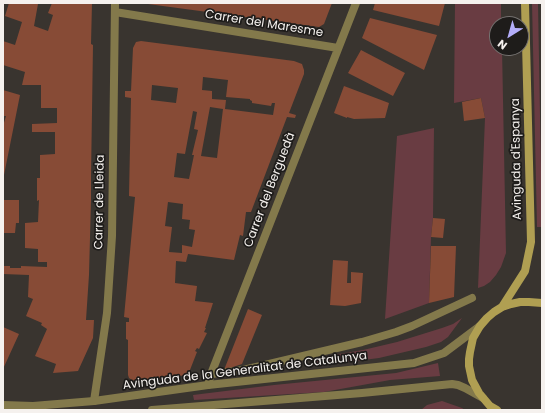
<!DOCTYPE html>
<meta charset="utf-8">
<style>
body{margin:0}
#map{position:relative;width:545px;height:413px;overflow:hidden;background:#39342f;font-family:Poppins,sans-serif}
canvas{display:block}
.frame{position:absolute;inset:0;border:4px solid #f5f1ee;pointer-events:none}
.north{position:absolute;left:489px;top:16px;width:40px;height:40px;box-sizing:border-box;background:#1e1c1a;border:1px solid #74716f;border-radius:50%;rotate:217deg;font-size:11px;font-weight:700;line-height:16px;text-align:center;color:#f5f1ee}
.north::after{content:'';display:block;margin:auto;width:14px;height:18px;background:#b3adf9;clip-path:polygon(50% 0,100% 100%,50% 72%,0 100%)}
</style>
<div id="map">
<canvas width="545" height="413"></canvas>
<div class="frame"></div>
<div class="north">N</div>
</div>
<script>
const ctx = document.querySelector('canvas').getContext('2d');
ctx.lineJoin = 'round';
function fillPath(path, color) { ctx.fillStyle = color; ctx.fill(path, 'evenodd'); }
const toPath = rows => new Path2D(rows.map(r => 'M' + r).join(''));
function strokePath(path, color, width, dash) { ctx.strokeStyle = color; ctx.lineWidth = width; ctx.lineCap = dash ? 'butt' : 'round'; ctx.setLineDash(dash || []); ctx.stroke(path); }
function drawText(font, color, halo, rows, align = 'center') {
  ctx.font = font + ' Poppins,sans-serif'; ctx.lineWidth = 3.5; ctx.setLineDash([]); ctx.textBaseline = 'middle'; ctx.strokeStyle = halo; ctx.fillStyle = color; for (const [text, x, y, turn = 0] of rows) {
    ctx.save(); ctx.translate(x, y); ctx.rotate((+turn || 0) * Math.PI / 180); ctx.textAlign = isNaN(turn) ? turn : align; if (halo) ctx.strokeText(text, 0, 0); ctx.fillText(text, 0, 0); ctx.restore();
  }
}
const green = toPath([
 [455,3,501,3,501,24,497,24,497,48,502,48,506,253,501,267,496,275,490,282,484,286,478,288,485,118,481,98,454,103],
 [532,3,538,3,542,227,537,227],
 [434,128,433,218,431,237,429,303,385,319,397,136],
 [462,318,448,337,441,342,426,347,379,358,317,366,313,366,312,363,313,360,316,358,363,350,397,342,442,328,453,324],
 [438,363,440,376,390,380,324,392,194,400,193,395,274,385,396,373],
 [442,401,462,408,465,410,421,410,427,405]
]);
const building = toPath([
 [9,3,35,3,38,4,34,26,48,31,53,15,48,13,52,3,92,3,91,44,93,45,91,177,91,200,89,275,86,320,94,320,93,338,78,371,53,373,56,364,35,356,47,329,41,325,42,323,26,316,33,299,28,297,29,275,3,274,3,266,10,266,10,268,21,268,21,266,47,267,47,262,38,262,38,249,25,248,25,223,38,222,39,200,37,201,37,178,40,178,40,155,55,154,55,132,32,132,32,124,57,123,57,108,41,108,41,85,22,85,25,72,3,65,3,41,15,45,22,22,5,16],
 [148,3,332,3,324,24,319,27,148,4],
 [375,3,445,3,439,26,373,10],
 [370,18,437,35,424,70,362,38],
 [141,41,294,61,302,64,304,70,304,74,289,113,296,115,295,118,287,117,251,212,246,212,243,236,240,235,234,260,188,254,186,262,176,261,175,283,197,286,195,301,213,303,205,328,206,328,204,332,207,333,199,349,197,348,195,351,197,352,188,375,135,381,132,380,129,378,128,375,128,340,126,339,126,322,129,322,129,318,124,317,135,197,129,196,131,98,125,97,125,91,131,91,133,48,136,42],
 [203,77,228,80,226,97,250,99,250,100,252,101,252,103,271,106,272,103,275,103,273,115,225,109,226,100,212,99,212,91,202,90],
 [152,85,178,88,176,103,151,100],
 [210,107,223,109,217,158,201,156],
 [193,111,197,112,194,129,198,130,192,155,194,155,189,179,174,177,177,153,185,154],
 [168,202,183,204,182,219,190,220,189,229,195,230,192,247,182,245,182,253,169,252,172,227,165,226],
 [361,50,405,73,393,96,348,73],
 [344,86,389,103,385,118,354,119,347,117,347,118,334,113],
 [3,90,20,95,4,175,3,126,6,116,3,116],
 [481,98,485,118,464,121,462,102],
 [3,200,19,200,19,223,16,223,15,233,3,233],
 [433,218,445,219,443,238,431,237],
 [431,246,456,246,454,297,429,303],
 [333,260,348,261,347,283,351,283,351,272,363,273,361,303,345,306,330,305],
 [248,309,262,315,242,364,224,370],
 [3,327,19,334,3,369]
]);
const service = toPath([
 [211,374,243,370,265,365,362,342,396,332,412,326,472,298]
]);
const minor = toPath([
 [115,12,338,48],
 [208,385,211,374,356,3],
 [94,401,107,313,112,236,115,3]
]);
const tertiary = toPath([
 [3,405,33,406,94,401,208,385,414,363,444,353,480,326],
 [152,410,362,393,452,384,458,385,465,388,483,398]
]);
const secondary = toPath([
 [502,307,525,271,531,242,525,3],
 [497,410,490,406,479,393,472,380,469,366,469,359,470,352,473,338,480,326,487,318,494,312,502,307,511,304,520,302,529,302,542,303]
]);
const streetNames = [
 ["Carrer del Maresme",264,24,9],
 ["Avinguda d'Espanya",517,159,-91],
 ["Carrer del Berguedà",270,190,-69],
 ["Carrer de Lleida",100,202,-89],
 ["Avinguda de la Generalitat de Catalunya",245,371,-7]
];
fillPath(green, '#693c42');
fillPath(building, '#874b36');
strokePath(service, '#83794b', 8);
strokePath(minor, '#83794b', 8);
strokePath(tertiary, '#83794b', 8);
strokePath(secondary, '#b09f52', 8);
drawText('12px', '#f5f1ee', '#1e1c1a', streetNames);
</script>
